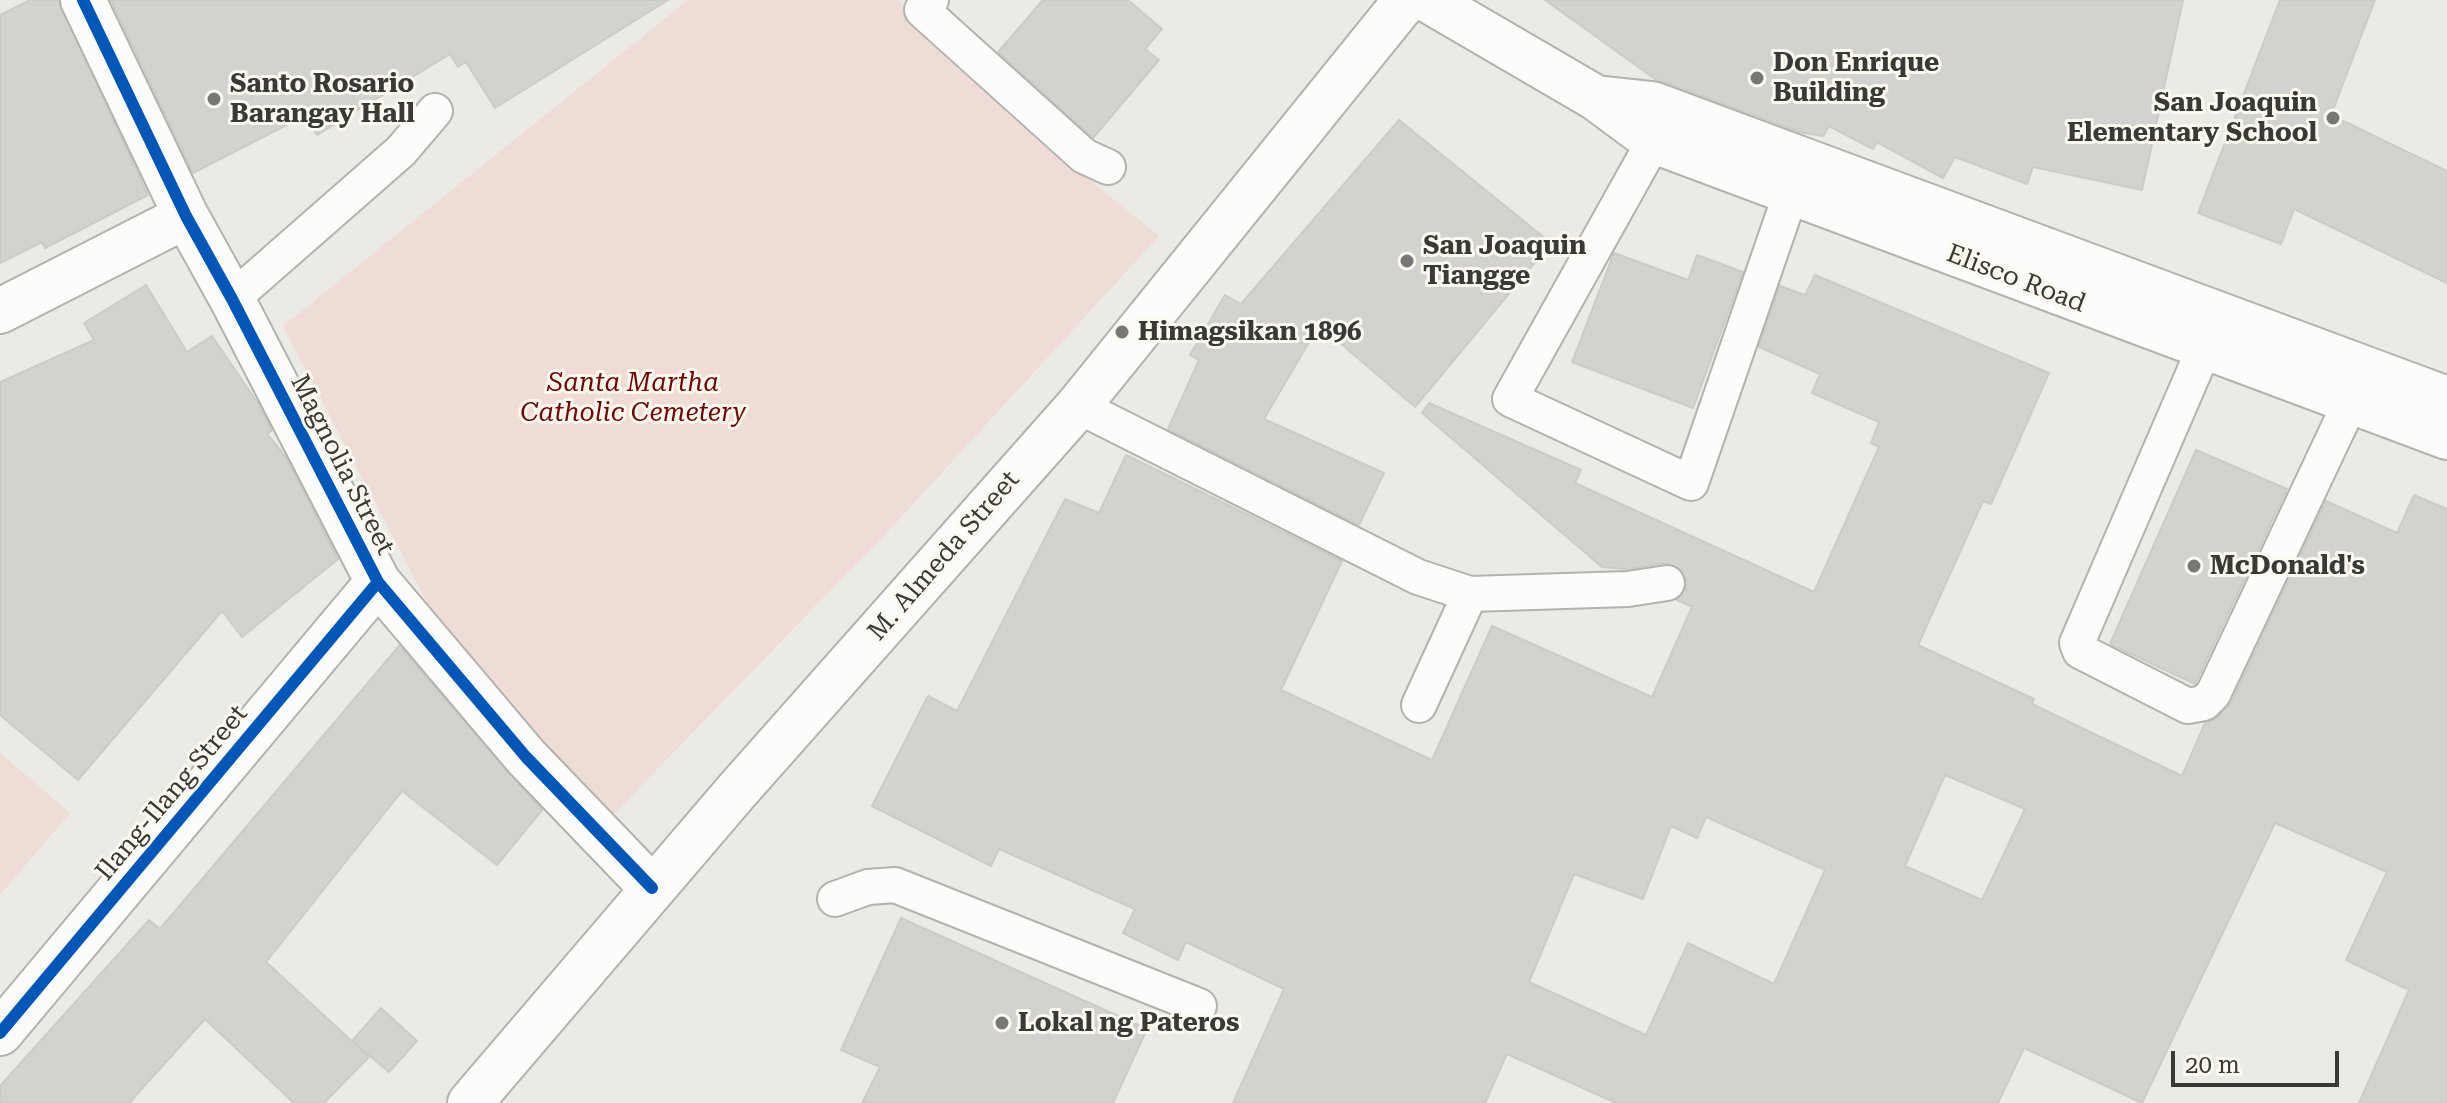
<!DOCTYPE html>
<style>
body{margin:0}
#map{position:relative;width:2447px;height:1103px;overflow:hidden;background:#ebeae5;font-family:"Roboto Serif",serif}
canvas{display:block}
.scale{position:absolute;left:2171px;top:1051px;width:168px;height:36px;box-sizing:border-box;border:4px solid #3a3936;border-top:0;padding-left:10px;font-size:24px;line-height:28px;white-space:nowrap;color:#3a3936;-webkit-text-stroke:6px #fbf9f0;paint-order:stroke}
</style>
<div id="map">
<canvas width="2447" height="1103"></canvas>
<div class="scale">20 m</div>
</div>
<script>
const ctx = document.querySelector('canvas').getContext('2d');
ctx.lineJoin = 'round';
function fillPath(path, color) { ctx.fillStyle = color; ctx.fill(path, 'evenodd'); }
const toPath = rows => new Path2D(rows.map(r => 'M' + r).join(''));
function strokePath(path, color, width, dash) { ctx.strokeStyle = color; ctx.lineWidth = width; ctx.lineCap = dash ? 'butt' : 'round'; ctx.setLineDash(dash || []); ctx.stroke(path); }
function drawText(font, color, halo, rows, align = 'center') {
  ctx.font = font + ' "Roboto Serif",serif'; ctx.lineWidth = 6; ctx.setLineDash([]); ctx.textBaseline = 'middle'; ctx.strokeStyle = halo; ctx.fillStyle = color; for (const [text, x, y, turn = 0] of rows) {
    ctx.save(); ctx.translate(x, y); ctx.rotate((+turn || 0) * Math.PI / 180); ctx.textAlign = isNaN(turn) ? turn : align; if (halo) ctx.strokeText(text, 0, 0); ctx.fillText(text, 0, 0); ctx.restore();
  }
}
const green = toPath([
 [688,0,897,0,1077,170,1159,236,893,526,610,818,517,723,429,606,283,326],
 [0,753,70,813,0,895]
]);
const building = toPath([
 [30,0,58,0,148,195,45,248,42,242,0,263,0,15,30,0],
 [111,0,668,0,495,108,466,62,458,67,450,54,317,135,306,115,193,173,111,0],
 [1043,0,1128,0,1162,29,1145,49,1159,60,1093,138,998,52,1043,0],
 [1545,0,2183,0,2142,190,2033,167,2027,184,1955,157,1943,178,1877,142,1873,149,1829,126,1823,136,1799,132,1655,79,1545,0],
 [2280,0,2375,0,2331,115,2447,171,2447,283,2294,209,2281,244,2198,213,2280,0],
 [1399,120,1551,243,1415,407,1319,325,1264,419,1384,473,1359,525,1168,429,1199,360,1190,355,1225,295,1241,304,1399,120],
 [1614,253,1688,280,1697,255,1743,272,1693,408,1572,362,1614,253],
 [1815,275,2049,373,1991,504,1983,501,1918,645,2034,699,2032,704,2182,776,2205,723,2218,717,2231,703,2326,501,2397,533,2414,495,2447,509,2447,1103,2359,1103,2409,990,2346,960,2387,872,2275,823,2142,1103,2024,1048,1998,1103,1616,1103,1507,1054,1485,1103,1233,1103,1284,989,1186,942,1178,960,1123,933,1135,909,999,849,991,866,872,806,928,696,957,711,1065,499,1099,513,1126,455,1342,561,1281,690,1432,760,1492,626,1652,697,1692,607,1677,600,1686,589,1682,570,1665,563,1626,569,1602,567,1422,413,1429,403,1581,470,1575,483,1814,592,1879,447,1871,443,1879,422,1812,393,1820,374,1759,347,1780,286,1805,295,1815,275],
 [1945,775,2025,809,1982,900,1905,866,1945,775],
 [1706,817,1825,870,1774,984,1688,943,1646,1035,1529,982,1574,874,1643,899,1671,826,1697,838,1706,817],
 [146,285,187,352,212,336,259,405,272,430,267,434,285,456,338,559,242,637,222,611,78,780,0,715,0,382,94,340,84,323,146,285],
 [2196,450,2287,489,2195,684,2110,644,2196,450],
 [399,646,542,810,497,865,402,791,266,962,369,1057,324,1103,294,1103,205,1019,129,1103,0,1103,0,1086,149,920,160,929,399,646],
 [901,918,1147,1029,1113,1103,862,1103,880,1067,841,1050,901,918],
 [381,1008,417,1041,389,1072,352,1041,381,1008]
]);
const service = toPath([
 [931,0,922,10,1084,156,1108,167],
 [1654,141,1510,399,1691,483,1791,193],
 [232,299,401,151,435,111],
 [2204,349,2077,643,2080,651,2188,706,2204,703,2213,694,2351,401],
 [1078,406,1418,577,1470,594,1419,705],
 [1470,594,1628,589,1667,583],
 [835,899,868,887,895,885,1199,1006]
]);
const minor = toPath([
 [83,0,186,216,232,299,378,582,526,757,652,888],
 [0,311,186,216],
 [0,1033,378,582]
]);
const secondary = toPath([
 [1428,0,1596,98,1654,141,2447,437],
 [1596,98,1652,104,2447,399],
 [470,1103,735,793,1078,406,1406,0]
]);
const cycleway = toPath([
 [83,0,186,216,232,299,378,582,526,757,652,888],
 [0,1033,378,582]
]);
const markers = [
 [1757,78,8,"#787773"],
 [214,99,8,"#787773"],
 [2333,118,8,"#787773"],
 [1407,261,8,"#787773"],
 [1122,332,8,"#787773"],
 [2194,566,8,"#787773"],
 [1002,1023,8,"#787773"]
];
const poiNames = [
 ["Don Enrique",1773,63],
 ["Building",1773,93],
 ["Santo Rosario",230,84],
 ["Barangay Hall",230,114],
 ["San Joaquin",2317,103,"right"],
 ["Elementary School",2317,133,"right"],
 ["San Joaquin",1423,246],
 ["Tiangge",1423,276],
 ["Himagsikan 1896",1138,332],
 ["McDonald's",2210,566],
 ["Lokal ng Pateros",1018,1023]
];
const streetNames = [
 ["Elisco Road",2016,279,21],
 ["Magnolia Street",342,465,63],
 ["M. Almeda Street",944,556,-49],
 ["Ilang-Ilang Street",172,793,-50]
];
const parkNames = [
 ["Santa Martha",633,383],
 ["Catholic Cemetery",633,413]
];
fillPath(green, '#f0dcd7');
fillPath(building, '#d2d2cf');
strokePath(building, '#cbcbc8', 2);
strokePath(service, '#b2b2ae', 38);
strokePath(minor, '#b2b2ae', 48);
strokePath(secondary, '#b2b2ae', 48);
strokePath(service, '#fcfcfb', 34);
strokePath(minor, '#fcfcfb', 44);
strokePath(secondary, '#fcfcfb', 44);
strokePath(cycleway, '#0057b8', 12);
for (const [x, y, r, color] of markers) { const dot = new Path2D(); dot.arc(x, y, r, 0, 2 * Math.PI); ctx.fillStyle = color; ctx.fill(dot); strokePath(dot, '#fbf9f0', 3); }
drawText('bold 26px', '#3a3936', '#fbf9f0', poiNames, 'left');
drawText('26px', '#3a3936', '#fbf9f0', streetNames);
drawText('italic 26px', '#730202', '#fbf9f0', parkNames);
</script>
